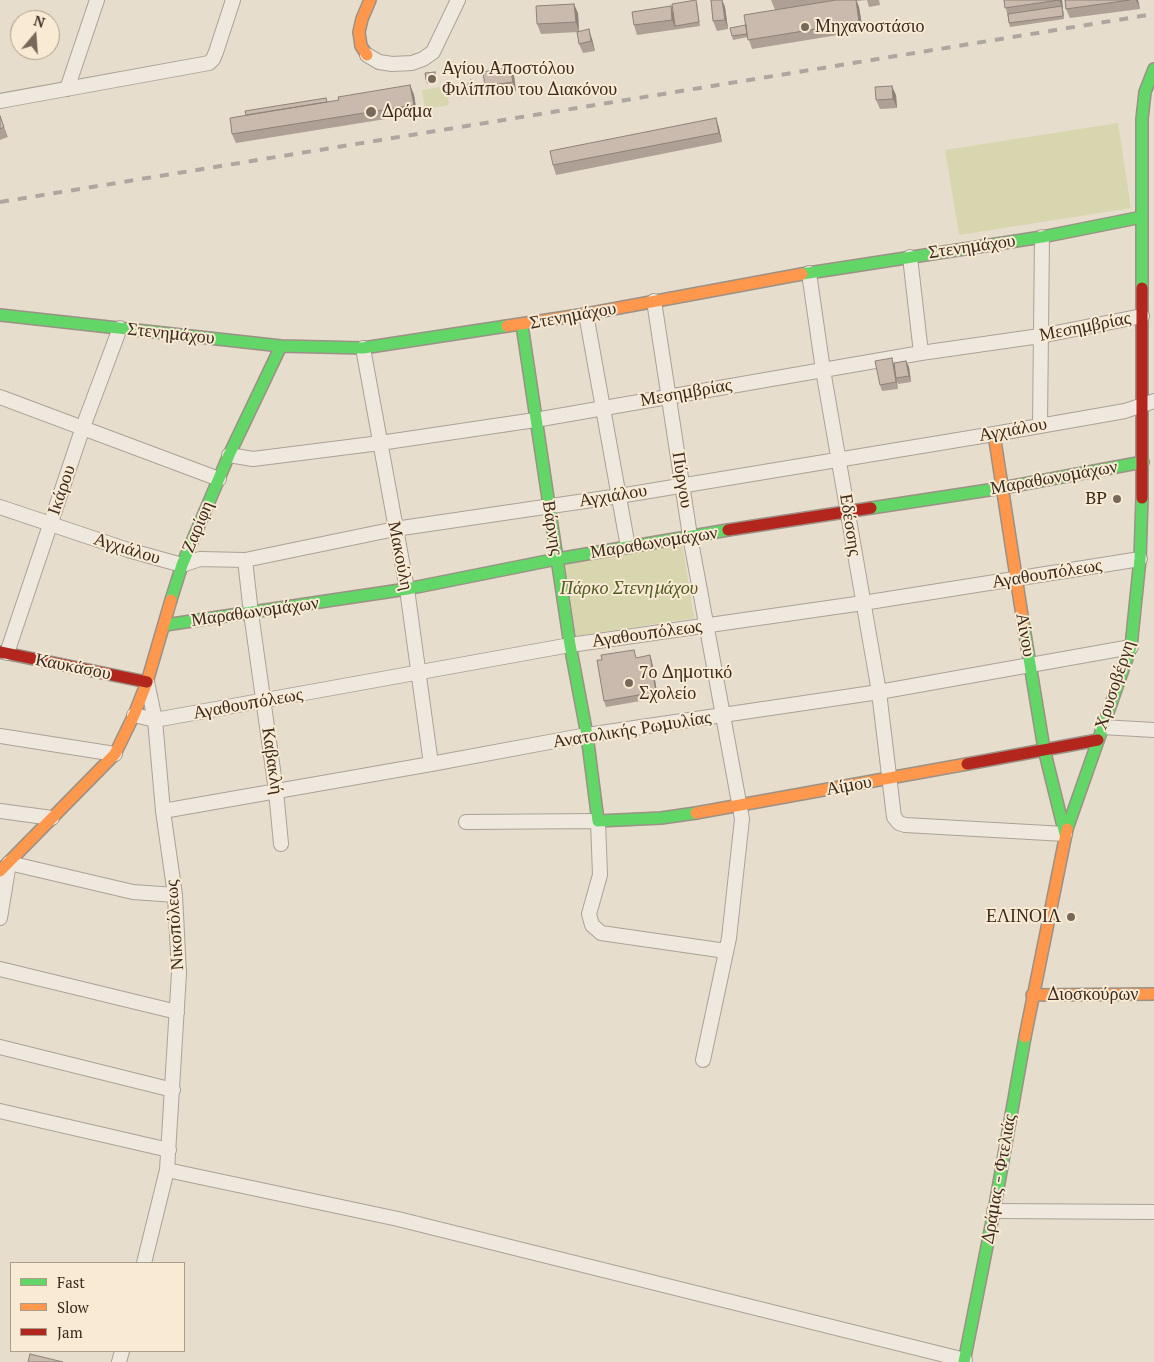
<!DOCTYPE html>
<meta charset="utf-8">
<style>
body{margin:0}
#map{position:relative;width:1154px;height:1362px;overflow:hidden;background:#e6ddcc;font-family:"PT Serif",serif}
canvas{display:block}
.legend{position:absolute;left:10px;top:1262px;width:175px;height:90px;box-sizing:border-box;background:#f8ead3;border:1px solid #ac9d8a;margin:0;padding:6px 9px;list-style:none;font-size:15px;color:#3b2a1d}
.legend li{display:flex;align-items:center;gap:10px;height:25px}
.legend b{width:25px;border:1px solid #ac9d8a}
.north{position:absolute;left:10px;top:10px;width:50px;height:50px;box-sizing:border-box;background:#f8ead3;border:1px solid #ac9d8a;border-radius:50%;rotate:18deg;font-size:14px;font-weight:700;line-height:20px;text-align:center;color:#3b2a1d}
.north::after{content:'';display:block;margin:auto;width:18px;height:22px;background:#77695a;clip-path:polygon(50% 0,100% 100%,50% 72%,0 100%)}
</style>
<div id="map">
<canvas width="1154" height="1362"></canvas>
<ul class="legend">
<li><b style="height:6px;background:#63d668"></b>Fast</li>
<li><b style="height:6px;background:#ff974d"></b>Slow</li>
<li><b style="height:6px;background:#b3261e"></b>Jam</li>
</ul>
<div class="north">N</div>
</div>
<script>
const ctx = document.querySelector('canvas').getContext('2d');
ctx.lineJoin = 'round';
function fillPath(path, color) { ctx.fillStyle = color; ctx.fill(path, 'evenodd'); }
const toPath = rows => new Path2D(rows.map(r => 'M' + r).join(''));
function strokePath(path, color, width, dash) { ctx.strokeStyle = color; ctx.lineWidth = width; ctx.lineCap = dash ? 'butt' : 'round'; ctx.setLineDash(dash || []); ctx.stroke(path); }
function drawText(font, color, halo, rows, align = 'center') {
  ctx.font = font + ' "PT Serif",serif'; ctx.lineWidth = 4; ctx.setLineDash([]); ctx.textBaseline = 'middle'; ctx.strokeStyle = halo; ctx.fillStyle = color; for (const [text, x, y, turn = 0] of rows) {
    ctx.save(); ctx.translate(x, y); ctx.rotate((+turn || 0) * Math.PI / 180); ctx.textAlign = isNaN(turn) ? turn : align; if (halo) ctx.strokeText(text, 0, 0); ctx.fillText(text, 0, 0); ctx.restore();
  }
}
const green = toPath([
 [446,86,449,105,425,109,422,90],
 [1118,123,1131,208,959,235,945,150],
 [682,543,694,618,576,636,565,561]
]);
const street = toPath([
 [367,55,379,62,392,64,412,63,423,59,433,52,458,0],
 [67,89,97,0],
 [0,101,209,63,213,59,216,52,233,0],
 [910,257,921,353],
 [809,273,823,370,879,692,894,817,899,823,905,825,1065,834],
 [654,301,690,536,742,819,729,938,703,1060],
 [586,314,628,547],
 [363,348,407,589,431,764],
 [0,397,219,479],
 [1040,425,1042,237],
 [229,455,253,459,380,443,535,420,921,353,1040,336,1142,316],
 [0,507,128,550,182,565,200,559,245,560,395,529,619,496,994,434,1125,411,1154,401],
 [245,560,251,613,276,791,281,844],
 [7,653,83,427,120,328],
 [134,715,155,720,570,645,863,603,1140,559],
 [1102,727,1154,730],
 [0,736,115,754],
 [0,811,52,818],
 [163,811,431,764,587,735,879,692,1131,647],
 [466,822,598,821,600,875,589,914,592,925,601,933,726,951],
 [0,918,9,863,133,892,175,895],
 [0,969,177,1012],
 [0,1047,173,1090],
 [0,1111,169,1150],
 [167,1170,398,1219,965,1360],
 [994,1211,1154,1212],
 [144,1263,167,1170,179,973,175,895,163,811,155,720,147,682],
 [119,1362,122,1351]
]);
const fast = toPath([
 [802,274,1042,237,1142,217],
 [1142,288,1142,119,1145,92,1154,69],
 [0,315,281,346,363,348,507,326],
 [522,325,570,645,587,735,598,821,661,818,696,813],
 [871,508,1002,488,1143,462],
 [171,600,182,565,229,455,281,346],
 [1023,622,1044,749,1065,834],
 [165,625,407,589,557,559,728,530],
 [1067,829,1131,647,1140,559,1142,498],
 [964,1362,994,1211,1025,1037]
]);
const slow = toPath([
 [367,55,361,46,359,32,362,19,370,0],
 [507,326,586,314,802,274],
 [994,434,1023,622],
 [696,813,967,764],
 [0,871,115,754,134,715,147,682,171,600],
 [1032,995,1154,994],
 [1025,1037,1067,829]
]);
const jam = toPath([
 [1142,498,1142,288],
 [728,530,871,508],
 [0,652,147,682],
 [967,764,1098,740]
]);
const rail = toPath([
 [0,202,1154,14]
]);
const wall = toPath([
 [711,0,722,0,725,7,728,29,717,31,713,21],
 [771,0,879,0,880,5,869,7,867,0,857,1,859,7,863,31,752,49,748,37,733,40,732,36,746,25,782,9,775,10],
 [1004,0,1062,0,1064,19,1010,27],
 [1065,0,1138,0,1140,9,1070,18,1066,9],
 [697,3,700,26,637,35,634,25,671,6,673,12],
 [578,13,579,31,592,39,595,51,583,53,579,44,578,32,541,34,537,24],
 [510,67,514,76,516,91,489,96,485,86],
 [435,72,437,82,427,84,426,80],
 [410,85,414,95,417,114,236,143,232,134,328,102],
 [477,87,478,90,466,91,465,88],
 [896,95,897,108,880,109,876,100],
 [0,116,8,137,0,140],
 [716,118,719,128,722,142,556,175,553,165],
 [906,361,909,367,911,382,898,384,896,379,898,389,882,391,880,385,894,364],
 [650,655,652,662,658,698,606,707,604,701,637,658]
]);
const shadedWall = toPath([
 [722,0,725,7,728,29,725,20],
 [856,0,859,7,863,31,859,22],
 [1059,0,1062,0,1064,19,1062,6],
 [1136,0,1138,0,1140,9],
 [574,4,578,13,579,32,576,22],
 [671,6,674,16,675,26,676,29,672,20],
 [589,29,592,39,595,51,591,41],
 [510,67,514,76,516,91,513,82],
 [410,85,414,95,417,114,414,105],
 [892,86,896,95,897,108,893,99],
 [716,118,719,128,722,142,719,133],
 [892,358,894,365,898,389,896,382],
 [906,361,909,367,911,382,909,376],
 [650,655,652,662,658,698,656,692]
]);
const building = toPath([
 [696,0,699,22,675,26,672,4,696,0],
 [711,0,722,0,725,20,713,21,711,0],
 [836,0,856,0,859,22,748,40,744,15,836,0],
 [1004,0,1059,0,1005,8,1004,0],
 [1065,0,1130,0,1066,9,1065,0],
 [574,4,576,22,537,24,536,6,574,4],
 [671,6,672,20,634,25,632,12,671,6],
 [1062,6,1063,16,1009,23,1008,14,1062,6],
 [746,25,747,34,732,36,730,28,746,25],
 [589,29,591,41,579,44,577,32,589,29],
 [510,67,513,82,485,86,483,72,510,67],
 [435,72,436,79,426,80,425,73,435,72],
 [471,80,477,87,465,88,471,80],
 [410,85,414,105,232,134,230,118,339,100,338,97,410,85],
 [892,86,893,99,876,100,875,87,892,86],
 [326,98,327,102,246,115,245,111,326,98],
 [0,116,4,127,0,129,0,116],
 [716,118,719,133,553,165,550,151,716,118],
 [892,358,896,382,880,385,875,361,892,358],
 [906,361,909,376,896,378,894,363,906,361],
 [634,650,636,658,650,655,656,692,604,701,597,660,602,660,601,655,634,650],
 [30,1354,63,1362,28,1362,30,1354]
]);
const markers = [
 [805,27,5,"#77695a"],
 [432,79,5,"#77695a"],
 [371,112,6,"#77695a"],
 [1117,499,5,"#77695a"],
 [629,683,5,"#77695a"],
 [1071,917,5,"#77695a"]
];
const poiNames = [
 ["Μηχανοστάσιο",815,27],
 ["Αγίου Αποστόλου",442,69],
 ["Φιλίππου του Διακόνου",442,90],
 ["Δράμα",382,112],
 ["BP",1107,499,"right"],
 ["7ο Δημοτικό",639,673],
 ["Σχολείο",639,694],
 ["ΕΛΙΝΟΙΛ",1061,917,"right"]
];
const streetNames = [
 ["Στενημάχου",972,247,-8],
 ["Στενημάχου",573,316,-10],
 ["Μεσημβρίας",1085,327,-11],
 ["Στενημάχου",171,334,6],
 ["Μεσημβρίας",686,393,-10],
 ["Αγχιάλου",1013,430,-10],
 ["Μαραθωνομάχων",1054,478,-10],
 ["Πύργου",682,480,81],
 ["Ικάρου",62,490,-71],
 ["Αγχιάλου",613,496,-9],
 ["Εδέσσης",850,525,81],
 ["Ζαρίφη",198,527,-67],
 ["Βάρνης",552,528,81],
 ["Μαραθωνομάχων",654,543,-9],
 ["Αγχιάλου",127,549,17],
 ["Μακούλη",400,556,79],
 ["Αγαθουπόλεως",1047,574,-9],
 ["Μαραθωνομάχων",255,612,-8],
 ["Αγαθουπόλεως",647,634,-8],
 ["Αίνου",1025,635,80],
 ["Καυκάσου",73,667,11],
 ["Χρυσοβέργη",1115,685,-72],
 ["Αγαθουπόλεως",248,704,-10],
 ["Ανατολικής Ρωμυλίας",632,730,-9],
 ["Καβακλή",272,761,82],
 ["Αίμου",849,786,-10],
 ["Νικοπόλεως",175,925,-94],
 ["Διοσκούρων",1093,995],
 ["Δράμας - Φτελιάς",999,1179,-80]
];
const parkNames = [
 ["Πάρκο Στενημάχου",629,589]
];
fillPath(green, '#d8d6ae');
strokePath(street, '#aba296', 16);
strokePath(fast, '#9b9186', 14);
strokePath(slow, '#9b9186', 14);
strokePath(jam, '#9b9186', 14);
strokePath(street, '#eee8df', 14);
strokePath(fast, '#63d668', 11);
strokePath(slow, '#ff974d', 11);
strokePath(jam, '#b3261e', 11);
strokePath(rail, '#ada79f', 4, [9, 9]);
fillPath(wall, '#aea095');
fillPath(shadedWall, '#8d8279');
fillPath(building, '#cabaad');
strokePath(building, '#8d8279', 1);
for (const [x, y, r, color] of markers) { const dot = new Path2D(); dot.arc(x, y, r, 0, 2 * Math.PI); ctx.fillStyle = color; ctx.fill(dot); strokePath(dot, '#f8ead3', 2); }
drawText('18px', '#3b2a1d', '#f8ead3', poiNames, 'left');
drawText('18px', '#3b2a1d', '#f8ead3', streetNames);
drawText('italic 18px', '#4f5922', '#f8ead3', parkNames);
</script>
